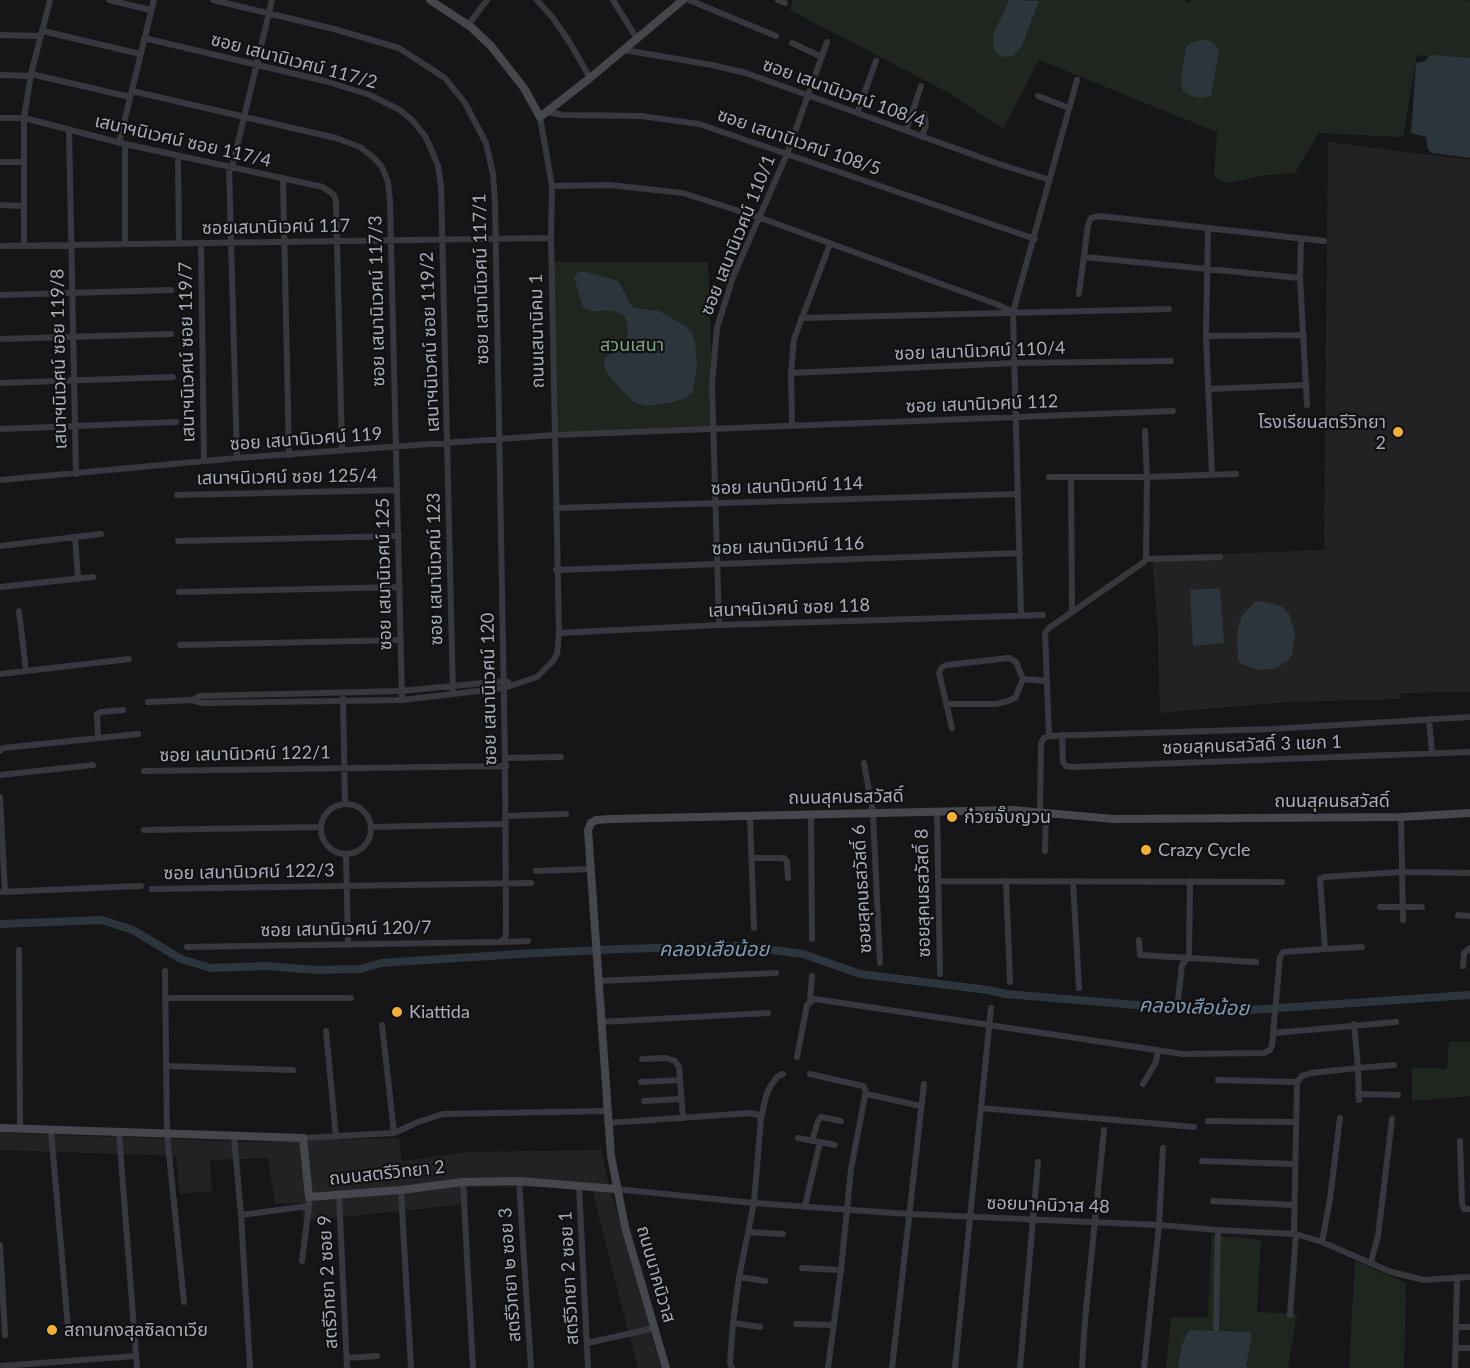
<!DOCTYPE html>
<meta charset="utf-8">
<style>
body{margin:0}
canvas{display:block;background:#161618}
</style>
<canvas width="1470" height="1368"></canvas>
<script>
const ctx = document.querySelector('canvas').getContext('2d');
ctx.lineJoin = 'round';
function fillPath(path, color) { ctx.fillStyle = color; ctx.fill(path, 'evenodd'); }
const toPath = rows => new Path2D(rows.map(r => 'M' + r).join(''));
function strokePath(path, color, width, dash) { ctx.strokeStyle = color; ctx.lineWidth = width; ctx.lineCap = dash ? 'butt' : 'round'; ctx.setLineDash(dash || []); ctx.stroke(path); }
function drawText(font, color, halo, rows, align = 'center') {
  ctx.font = font + ' Lato,"Noto Sans Thai",sans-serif'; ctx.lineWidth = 4.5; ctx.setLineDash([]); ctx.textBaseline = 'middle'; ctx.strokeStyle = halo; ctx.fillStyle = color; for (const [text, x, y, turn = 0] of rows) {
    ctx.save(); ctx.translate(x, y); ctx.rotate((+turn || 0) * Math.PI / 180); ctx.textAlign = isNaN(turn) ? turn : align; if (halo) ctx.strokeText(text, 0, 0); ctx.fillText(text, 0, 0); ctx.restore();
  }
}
const built = toPath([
 [1328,142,1470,160,1470,692,1401,693,1400,699,1288,702,1160,713,1158,634,1152,557,1324,550],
 [0,1133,251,1142,399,1138,402,1161,469,1152,602,1150,605,1171,661,1368,638,1368,592,1190,544,1187,468,1187,468,1204,303,1221,302,1203,275,1204,268,1158,210,1160,212,1191,180,1194,176,1156,0,1150]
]);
const green = toPath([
 [793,0,1182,0,1190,3,1191,0,1464,0,1470,1,1470,61,1417,55,1403,137,1319,133,1295,173,1260,176,1229,183,1214,177,1217,132,1039,60,1003,129,951,94,790,10],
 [552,262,708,262,714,428,555,435],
 [1449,1042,1470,1042,1470,1096,1412,1101,1412,1067,1447,1069],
 [1212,1235,1261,1240,1257,1312,1297,1314,1288,1368,1248,1368,1246,1361,1252,1337,1181,1348,1178,1368,1166,1368,1171,1317,1208,1317],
 [1355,1261,1406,1283,1404,1367,1422,1368,1349,1368]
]);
const water = toPath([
 [1009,0,1039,1,1022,46,1013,56,1004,57,996,53,993,45,993,35],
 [1200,40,1211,41,1219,49,1211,96,1201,98,1191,96,1183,91,1181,81,1186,47,1192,42],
 [1433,55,1470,58,1470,158,1432,153,1428,149,1426,137,1411,133,1416,63,1425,61,1429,56],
 [583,271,618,281,633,308,659,311,685,326,692,333,695,343,697,365,693,392,685,398,670,403,648,406,637,404,630,399,611,378,605,369,604,362,605,357,619,351,625,342,628,331,627,322,624,316,619,312,604,310,593,312,586,309,582,305,574,277,577,273],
 [1220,588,1224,643,1193,646,1190,590],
 [1261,601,1281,606,1289,614,1295,634,1292,655,1286,662,1273,669,1258,670,1242,664,1238,660,1237,634,1241,617,1254,603],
 [1190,1330,1250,1332,1252,1337,1246,1365,1248,1368,1255,1368,1178,1368,1181,1348,1187,1333]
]);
const canal = toPath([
 [0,924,102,920,133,930,181,959,211,968,268,966,315,970,361,969,381,963,519,954,618,949,743,946,803,954,860,974,988,990,1006,994,1220,1012,1470,995]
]);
const street = toPath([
 [109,0,151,10],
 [537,0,553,18,570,43,590,78],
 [613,0,637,39],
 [689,0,776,36],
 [778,0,785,3],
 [468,25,487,0],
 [43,31,140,54],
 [0,35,41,36],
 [144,38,325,81,370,95,400,110,413,121,425,136,432,151,438,166,441,185,453,694],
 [792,43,822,57],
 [624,50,712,65,746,73,999,164,1050,180],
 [31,74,130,97],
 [0,75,31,76],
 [132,91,336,138,360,147,374,158,382,167,388,182,390,202,402,700],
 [1038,96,1069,108],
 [547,112,563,115,641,116,699,124,1035,239],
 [857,113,876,61],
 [0,118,24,118,125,144,323,187,334,195,336,201,342,451],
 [69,131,76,474],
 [906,131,921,86],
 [922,137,926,125,924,114],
 [119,143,154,0],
 [125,144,125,244],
 [178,156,179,244],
 [0,162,23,162],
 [229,167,237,458],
 [232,168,272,0],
 [283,178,289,455],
 [552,186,610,185,683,193,761,218,996,304,1013,312],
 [0,205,24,206],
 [1208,228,1206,336,1212,475],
 [1301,240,1300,278,1307,405],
 [201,243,204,461],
 [24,245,24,118,31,74,50,0],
 [0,246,551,238],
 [1084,257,1300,278],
 [1079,294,1088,225,1091,218,1099,216,1324,241],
 [0,295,171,290],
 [801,318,1169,309],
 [1206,336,1304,335],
 [0,339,171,334],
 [791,373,1016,363,1171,361],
 [0,383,173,377],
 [1208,389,1307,385],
 [792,425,791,373,794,339,830,244],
 [0,429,176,422],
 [1049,477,1147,477,1236,474],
 [1071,477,1072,612],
 [0,480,237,458,555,435,1173,411],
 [177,495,397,490],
 [556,508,1018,494],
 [75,537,78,579],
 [178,541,399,536],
 [0,546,101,534],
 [1146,559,1220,557],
 [556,570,1020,553],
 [0,587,93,577],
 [179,592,400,587],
 [19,611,26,671],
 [1021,615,1013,312,1077,80],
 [719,625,712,384,717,328,733,277,787,154,827,42],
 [559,633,719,625,1043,615],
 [180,645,400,640],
 [0,674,129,659],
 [343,699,345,803],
 [192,700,200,696,401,691,504,681,508,682],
 [148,702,192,700,201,703,402,700,504,688,537,677,553,661,557,654,559,633,551,238,552,186,540,117],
 [946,704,996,704,1008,701,1015,698,1023,679],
 [1429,719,1432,753],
 [952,728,939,673,941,668,946,665,1009,658,1016,662,1023,679,1046,681],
 [1062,735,1063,762,1066,766,1073,767,1470,752],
 [1049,736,1045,633,1049,628,1144,562,1146,559,1147,477,1145,431],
 [98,738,97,714,101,712,123,710],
 [0,751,3,748,138,734],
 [505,758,561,757],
 [864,763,873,813,880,963],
 [144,771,506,766],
 [0,775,93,765],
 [0,797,5,892],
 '321 829a25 25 0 1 1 50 0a25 25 0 1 1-50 0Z',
 [937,811,940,974],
 [1040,811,1041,743,1044,738,1049,736,1272,729,1470,717],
 [811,815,812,939],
 [506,816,566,814],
 [750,816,754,928],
 [1401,817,1403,920],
 [372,827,506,824],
 [144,830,321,827],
 [1045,851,1046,812],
 [346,854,348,944],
 [752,858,784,858,787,862,788,878],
 [536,871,590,869],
 [939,881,1282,882],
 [1006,881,1010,982],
 [1073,881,1079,988],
 [152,889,531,883],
 [0,892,141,886],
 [1380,907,1422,907],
 [1458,915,1470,916],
 [1139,940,1140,955,1256,962],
 [503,942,528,941],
 [187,947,499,942,505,939,506,933,505,758,495,201,493,174,486,143,465,103,445,78,399,48,334,29,213,0],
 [1325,949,1362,947],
 [19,950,20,1129],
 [1463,966,1464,953,1470,948],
 [165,971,167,1134,184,1302],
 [598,981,776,973],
 [165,998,351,998],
 [1178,1000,1182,965,1189,957,1190,881],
 [810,1001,812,976],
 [601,1022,768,1013],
 [382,1025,394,1133],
 [326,1031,336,1137],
 [1274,1033,1396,1022],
 [797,1057,807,1005,815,999,1183,1054,1264,1053,1270,1050,1272,1045,1280,957,1283,952,1325,949,1320,879,1324,877,1402,872,1470,873],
 [642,1059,666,1058,675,1061,679,1067,683,1118],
 [166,1066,293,1070],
 [810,1074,863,1086,866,1091,851,1169,841,1270,828,1368],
 [1218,1080,1297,1082],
 [641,1082,680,1080],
 [1143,1084,1156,1062,1158,1050],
 [866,1094,921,1106],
 [1358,1094,1398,1095],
 [1359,1100,1358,1068,1394,1065],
 [644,1101,681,1099],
 [981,1108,1194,1127],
 [1208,1121,1295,1122],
 [607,1123,751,1113,758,1115,761,1119],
 [51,1130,68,1328,71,1332,74,1333,133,1329],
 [119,1133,137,1368],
 [234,1136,241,1215,250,1368],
 [303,1138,394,1133,418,1122,443,1114,607,1111],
 [798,1138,820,1142,805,1206],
 [812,1141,818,1121,821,1117,841,1121],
 [1460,1141,1462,1203,1464,1209,1470,1209],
 [820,1142,835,1145],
 [1202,1161,1294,1164],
 [519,1181,531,1368],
 [463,1182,473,1368],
 [579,1186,588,1368],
 [616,1189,754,1203,908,1214,1159,1225,1218,1230,1296,1234,1322,1242,1391,1272,1424,1280,1470,1277],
 [401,1190,411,1368],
 [339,1195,347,1368],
 [1213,1201,1294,1205],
 [241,1215,309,1206],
 [748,1232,783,1234],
 [1294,1234,1297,1082,1302,1076,1311,1073,1358,1068,1354,1024],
 [1322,1242,1330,1199,1340,1118],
 [0,1245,5,1335],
 [302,1261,309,1206,309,1197],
 [1371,1262,1378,1236,1392,1119],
 [802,1268,841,1270],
 [739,1277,765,1281],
 [1290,1315,1296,1234],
 [733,1323,760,1327],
 [796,1324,833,1325],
 [1457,1327,1470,1327],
 [1216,1328,1218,1230],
 [587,1343,655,1328],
 [1456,1348,1470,1348],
 [347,1358,377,1356],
 [0,1366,136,1356],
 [732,1368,730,1363,733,1323,739,1277,754,1203,761,1119,766,1096,770,1087,777,1077,783,1074],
 [892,1368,924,1084],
 [955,1368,991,1008],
 [1020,1368,1038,1162],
 [1082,1368,1085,1320,1104,1130],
 [1144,1368,1159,1225,1163,1148],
 [1455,1368,1457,1277]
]);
const secondary = toPath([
 [430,0,471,27,491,46,524,88,540,117,590,78,683,0],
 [0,1128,303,1138,309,1197,401,1190,463,1182,519,1181,616,1189],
 [666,1368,625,1227,611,1156,588,830,591,823,596,820,611,819,1012,810,1114,819,1401,817,1470,813]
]);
const markers = [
 [1398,432,6,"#f2b134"],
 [952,817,6,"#f2b134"],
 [1146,850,6,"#f2b134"],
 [397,1012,6,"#f2b134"],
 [52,1330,6,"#f2b134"]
];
const streetNames = [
 ["ซอย เสนานิเวศน์ 117/2",294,61,15],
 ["ซอย เสนานิเวศน์ 108/4",844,93,20],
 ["เสนาฯนิเวศน์ ซอย 117/4",183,141,13],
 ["ซอย เสนานิเวศน์ 108/5",799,142,19],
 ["ซอยเสนานิเวศน์ 117",276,227,-1],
 ["ซอย เสนานิเวศน์ 110/1",738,235,-68],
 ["ซอย เสนานิเวศน์ 117/1",481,279,-91],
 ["ซอย เสนานิเวศน์ 117/3",377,301,-91],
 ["ถนนเสนานิคม 1",537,331,-91],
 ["เสนาฯนิเวศน์ ซอย 119/2",430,342,-92],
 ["ซอย เสนานิเวศน์ 110/4",980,351,-2],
 ["เสนาฯนิเวศน์ ซอย 119/7",187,352,-91],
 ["เสนาฯนิเวศน์ ซอย 119/8",59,359,-91],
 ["ซอย เสนานิเวศน์ 112",982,404,-2],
 ["ซอย เสนานิเวศน์ 119",306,439,-4],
 ["เสนาฯนิเวศน์ ซอย 125/4",287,477,-1],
 ["ซอย เสนานิเวศน์ 114",787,486,-2],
 ["ซอย เสนานิเวศน์ 116",788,546,-2],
 ["ซอย เสนานิเวศน์ 123",435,569,-91],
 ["ซอย เสนานิเวศน์ 125",384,574,-91],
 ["เสนาฯนิเวศน์ ซอย 118",789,608,-2],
 ["ซอย เสนานิเวศน์ 120",489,689,-91],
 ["ซอยสุคนธสวัสดิ์ 3 แยก 1",1252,745,-2],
 ["ซอย เสนานิเวศน์ 122/1",245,754,-1],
 ["ถนนสุคนธสวัสดิ์",846,797,-1],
 ["ถนนสุคนธสวัสดิ์",1332,801],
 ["ซอย เสนานิเวศน์ 122/3",249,872,-1],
 ["ซอยสุคนธสวัสดิ์ 6",862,889,-93],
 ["ซอยสุคนธสวัสดิ์ 8",923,893,-91],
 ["ซอย เสนานิเวศน์ 120/7",346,929,-1],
 ["ถนนสตรีวิทยา 2",387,1173,-6],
 ["ซอยนาคนิวาส 48",1048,1205,2],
 ["ถนนนาคนิวาส",656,1274,74],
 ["สตรีวิทยา ๒ ซอย 3",510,1275,-94],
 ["สตรีวิทยา 2 ซอย 1",569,1278,-93],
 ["สตรีวิทยา 2 ซอย 9",328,1282,-93]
];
const parkNames = [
 ["สวนเสนา",632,345]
];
const poiNames = [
 ["โรงเรียนสตรีวิทยา",1386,422,"right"],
 ["2",1386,443,"right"],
 ["ก๋วยจั๊บญวน",964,817],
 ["Crazy Cycle",1158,850],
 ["Kiattida",409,1012],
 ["สถานกงสุลซิลดาเวีย",64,1330]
];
const waterNames = [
 ["คลองเสือน้อย",714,950],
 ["คลองเสือน้อย",1194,1007,2]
];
fillPath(built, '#222225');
fillPath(green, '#1e261f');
fillPath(water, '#2c353c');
strokePath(canal, '#2c353c', 8);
strokePath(street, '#37383d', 6);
strokePath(secondary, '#45474d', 8);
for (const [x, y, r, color] of markers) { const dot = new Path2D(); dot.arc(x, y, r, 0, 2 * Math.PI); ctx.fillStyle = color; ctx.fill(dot); strokePath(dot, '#111113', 2); }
drawText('18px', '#a8adb8', '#111113', streetNames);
drawText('18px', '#7fa381', '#111113', parkNames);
drawText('18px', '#a8adb8', '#111113', poiNames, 'left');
drawText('italic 20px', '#7f9bb3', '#111113', waterNames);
</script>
